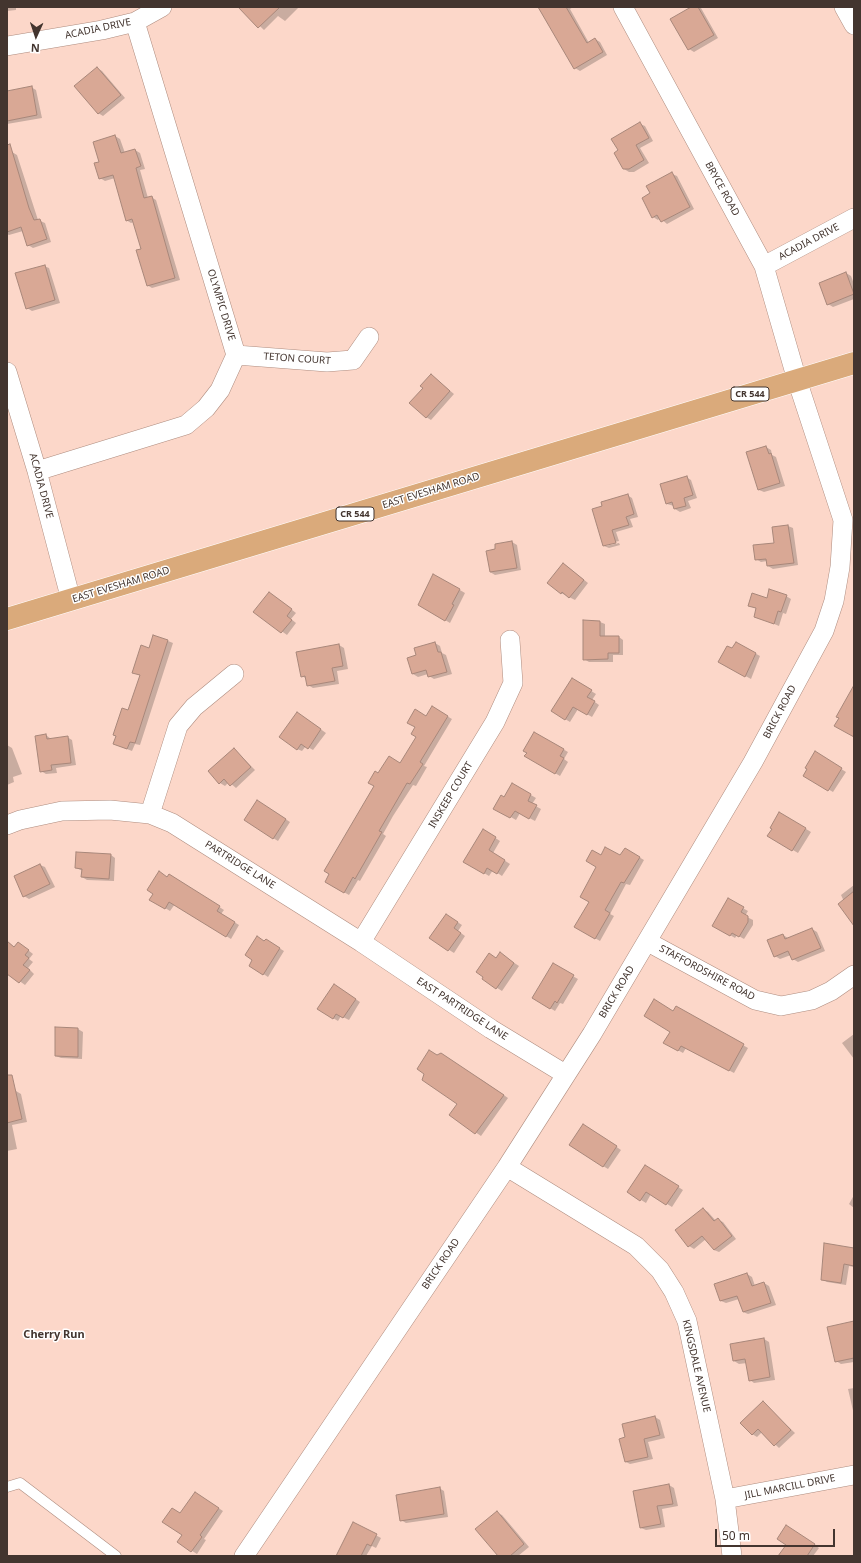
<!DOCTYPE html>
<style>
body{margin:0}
#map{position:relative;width:861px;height:1563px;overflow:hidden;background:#fcd7c9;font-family:"Noto Sans",sans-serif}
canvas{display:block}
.frame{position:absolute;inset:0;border:8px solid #43352f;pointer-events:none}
.north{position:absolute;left:16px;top:16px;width:40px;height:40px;-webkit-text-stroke:3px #fff;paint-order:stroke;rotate:183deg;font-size:11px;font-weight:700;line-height:16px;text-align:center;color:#43352f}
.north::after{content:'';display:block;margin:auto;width:14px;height:18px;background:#43352f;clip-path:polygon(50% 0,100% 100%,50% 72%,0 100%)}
.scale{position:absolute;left:715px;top:1529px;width:120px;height:18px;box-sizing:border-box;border:2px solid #43352f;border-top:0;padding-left:5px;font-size:12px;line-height:14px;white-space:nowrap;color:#43352f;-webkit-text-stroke:3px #fff;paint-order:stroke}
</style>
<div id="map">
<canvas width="861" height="1563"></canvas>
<div class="frame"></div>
<div class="north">N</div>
<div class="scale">50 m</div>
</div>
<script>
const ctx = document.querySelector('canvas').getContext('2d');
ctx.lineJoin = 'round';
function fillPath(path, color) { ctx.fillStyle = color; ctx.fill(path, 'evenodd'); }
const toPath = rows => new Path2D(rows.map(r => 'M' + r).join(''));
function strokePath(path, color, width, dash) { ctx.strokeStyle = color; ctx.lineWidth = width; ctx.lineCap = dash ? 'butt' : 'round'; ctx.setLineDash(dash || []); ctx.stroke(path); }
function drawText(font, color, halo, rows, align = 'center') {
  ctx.font = font + ' "Noto Sans",sans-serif'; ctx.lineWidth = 3; ctx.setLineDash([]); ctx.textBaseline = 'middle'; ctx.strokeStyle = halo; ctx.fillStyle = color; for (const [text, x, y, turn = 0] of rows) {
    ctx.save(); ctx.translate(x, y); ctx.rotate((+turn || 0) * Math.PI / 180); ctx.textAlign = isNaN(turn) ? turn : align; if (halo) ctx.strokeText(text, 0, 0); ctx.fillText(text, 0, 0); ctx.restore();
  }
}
const shadow = toPath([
 [7,7,16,7,16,10,7,11],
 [240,7,299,7,285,21,278,16,264,30],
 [538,7,573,7,570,9,589,43,595,39,600,42,607,55,580,71,575,68],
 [693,7,701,8,718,38,694,52,689,49],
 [97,68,102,71,125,98,103,116,98,113],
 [31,87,36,90,42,118,7,124,7,92],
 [640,124,645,126,653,141,640,148,649,163,634,172,629,172,624,169,619,151],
 [115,136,120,139,125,153,135,150,140,153,145,169,140,170,148,198,151,197,156,200,180,280,152,288,147,285,142,249,134,222,131,223,126,220,115,178,105,181,100,178,101,162],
 [12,152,17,155,38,220,45,223,51,242,33,248,28,245,23,231,9,235,7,234,7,154],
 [672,174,677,176,694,209,667,224,660,218,658,220,653,217,652,194],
 [44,266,49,268,60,303,32,311,27,308],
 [846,273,851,276,854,284,854,299,833,307,828,304],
 [431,375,454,394,431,420,426,417,424,388],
 [766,447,771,450,772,455,776,457,785,486,764,492,759,490],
 [686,477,691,480,697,498,688,501,691,508,680,512,675,509,674,506,667,504],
 [627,495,632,498,638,517,630,519,633,527,616,532,619,541,606,544,606,546,619,543,620,545,609,548,604,546,603,506],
 [788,526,793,528,798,565,773,569,768,566,767,561,761,562,756,559,775,544,773,527],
 [512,542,517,545,521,570,495,575,490,572],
 [564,564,588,583,575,600,561,593],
 [434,575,465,593,450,623,420,605],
 [274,596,296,613,291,619,296,623,287,635,255,612],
 [786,596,791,599,786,614,783,613,779,626,755,616,757,609,749,605,767,599],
 [600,622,605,624,605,637,619,637,623,640,623,655,613,655,613,662,589,662,584,659],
 [168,641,173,643,140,745,135,744,132,751,119,746,114,743,129,711,141,676,134,672,149,649],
 [435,643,440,646,442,653,446,655,452,674,434,679,429,676,428,674,418,677,413,674,408,658,417,656],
 [736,643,760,656,751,679,720,662,733,650],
 [339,645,344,648,348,669,337,671,339,684,313,688,308,685,307,679,302,676],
 [572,679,596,694,592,700,599,705,592,717,578,709,570,722,552,711],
 [433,708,452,719,424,766,427,767,416,786,413,785,393,816,383,834,386,836,360,881,358,880,349,895,326,882,375,786,379,774,401,765,418,737,417,727,427,717],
 [302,716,326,733,313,750,306,746,302,751,297,749],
 [535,733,568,752,564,759,568,762,560,776,526,756],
 [46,735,51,739,67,737,72,740,76,765,56,768,57,773,46,774,41,771],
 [7,745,12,748,22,774,13,777,14,782,7,785],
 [234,749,255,770,236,788,229,782,225,786,220,783],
 [816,753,846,772,833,792,804,775],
 [512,784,536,798,532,804,541,809,535,821,520,813,516,820,495,808,504,798],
 [262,804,290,822,278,841,273,838],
 [780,813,811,832,798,853,769,836],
 [483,830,500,841,493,853,510,864,502,876,493,870,489,876,464,861],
 [625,849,644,860,630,885,626,884,610,914,614,916,600,941,576,927,590,902,601,856,621,857],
 [111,855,115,858,114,881,87,880,82,877,83,871,76,868],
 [40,865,45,867,55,887,29,899,24,896,15,876],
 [169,875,224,910,221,914,239,925,231,939,175,904,170,911,151,899],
 [854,885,854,923,841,895],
 [728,900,748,911,745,916,753,920,753,925,744,939,737,935,735,938,713,925],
 [451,918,462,925,458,931,465,936,454,953,430,938],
 [812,929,817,932,825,951,798,962,793,959,791,955,780,959,775,956,783,935,788,938],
 [266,940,284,951,268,977,250,965],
 [7,942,15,948,19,943,33,954,29,959,33,962,28,968,34,974,25,985,7,972],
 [505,957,519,966,502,991,483,979,496,959],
 [553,965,578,979,563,1004,560,1003,555,1011,533,998],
 [339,988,360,1002,349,1020,341,1016,338,1021,333,1018],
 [676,1007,748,1048,734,1073,686,1048,683,1053,665,1043,671,1032,674,1012],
 [78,1029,83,1032,82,1059,61,1058,56,1056],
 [854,1034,854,1059,842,1043],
 [437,1056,482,1080,508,1098,481,1136,450,1115,458,1104],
 [16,1091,21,1094,27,1122,12,1125,17,1149,7,1151,7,1093],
 [589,1128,621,1150,608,1169,603,1166],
 [650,1169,683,1190,672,1207,651,1194,646,1203,628,1192],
 [854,1195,854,1208,849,1204],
 [703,1209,708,1212,716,1221,718,1220,723,1222,736,1239,719,1252,714,1250,706,1239,694,1249,689,1246],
 [825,1245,854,1249,854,1267,849,1266,846,1285,827,1282,822,1279],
 [747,1274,752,1277,755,1286,764,1283,769,1286,776,1305,748,1314,743,1312,739,1299,726,1303,721,1301],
 [854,1322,854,1362,841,1364,836,1361],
 [764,1339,769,1342,775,1380,754,1383,750,1380,747,1363,739,1364,734,1361],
 [854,1388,854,1415,848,1389],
 [763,1403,795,1433,779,1448,762,1432,757,1437,752,1434],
 [655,1417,660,1420,665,1438,648,1442,653,1459,630,1464,626,1462,626,1438],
 [669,1485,674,1488,678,1506,662,1509,665,1527,646,1530,641,1528],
 [439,1488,444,1491,448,1517,406,1523,401,1520],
 [200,1496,223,1511,204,1539,206,1540,197,1554,178,1542,183,1535,181,1514],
 [497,1513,502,1515,529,1547,518,1556,499,1556],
 [353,1523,381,1538,376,1548,372,1546,366,1556,337,1556],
 [791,1529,819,1548,813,1556,779,1556,787,1544]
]);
const building = toPath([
 [238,7,280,7,258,28,238,7],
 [538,7,566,7,587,43,595,38,603,52,574,69,538,7],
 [691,7,698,7,714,35,688,50,670,19,691,7],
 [97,67,121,95,98,114,74,86,97,67],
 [32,86,37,115,7,121,7,91,32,86],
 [640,122,649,138,636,145,644,160,629,169,623,169,614,153,618,150,611,139,640,122],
 [115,135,121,153,135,149,141,166,136,168,144,198,152,196,175,278,147,286,136,250,141,249,132,219,126,221,113,175,99,179,94,163,99,162,93,142,115,135],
 [10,144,29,208,34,220,40,219,47,239,27,246,21,227,7,232,7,145,10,144],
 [672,172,690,207,661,222,657,215,652,218,642,198,650,193,646,186,672,172],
 [45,265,55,300,26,309,15,273,45,265],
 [846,272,854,294,827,305,819,283,846,272],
 [431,374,450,391,426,418,409,403,423,388,420,386,431,374],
 [766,446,769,454,771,453,780,483,758,490,746,452,766,446],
 [687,476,693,495,684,498,686,506,674,509,672,502,666,504,660,484,687,476],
 [628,494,634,514,626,517,629,525,612,530,616,543,603,546,592,509,602,506,601,502,628,494],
 [788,525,794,563,767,566,766,559,755,560,753,545,774,543,772,527,788,525],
 [512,541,517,568,490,572,486,551,495,549,495,544,512,541],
 [563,563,584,580,569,598,562,592,561,594,547,583,563,563],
 [433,574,460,589,452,604,454,605,445,621,418,605,433,574],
 [769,589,787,595,781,612,778,611,774,624,754,617,756,608,748,606,752,593,767,598,769,589],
 [269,592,292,609,287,616,292,620,281,633,253,612,269,592],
 [583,620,600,621,600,636,619,636,619,653,608,653,608,659,583,660,583,620],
 [153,635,168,640,135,743,130,742,127,749,113,744,116,736,113,735,122,708,128,710,140,675,132,673,141,645,149,648,153,635],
 [435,642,438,652,441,652,447,672,428,677,426,670,412,674,407,658,416,655,414,648,435,642],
 [736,642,756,653,745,677,718,662,727,646,732,648,736,642],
 [339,644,343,666,332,668,335,681,307,686,305,676,301,677,296,652,339,644],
 [572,678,592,690,587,697,595,701,587,715,573,707,565,720,551,711,572,678],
 [854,685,854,737,834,726,839,718,836,717,854,685],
 [432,706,448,716,420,762,423,764,410,784,407,783,389,814,379,831,382,832,355,879,353,877,344,893,325,882,329,874,324,871,374,786,368,783,375,771,378,773,389,756,400,763,416,737,411,734,415,727,407,723,415,709,426,716,432,706],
 [297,712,321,729,308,749,301,744,297,750,279,737,297,712],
 [534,732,564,749,560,756,564,758,555,774,524,756,527,753,523,751,534,732],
 [46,734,47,739,68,736,71,763,51,765,52,770,40,772,35,736,46,734],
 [234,748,251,767,230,786,224,779,219,784,208,771,234,748],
 [815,751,842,768,828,791,803,776,807,769,805,768,815,751],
 [512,783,531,794,528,801,537,805,529,819,515,811,510,818,493,809,501,795,504,797,512,783],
 [257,800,286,819,273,839,244,820,257,800],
 [779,812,806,828,792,851,767,836,772,829,770,828,779,812],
 [483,829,496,837,489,850,505,860,497,874,487,868,484,874,463,862,483,829],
 [605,847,620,855,625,848,640,857,624,883,621,882,605,910,610,913,595,939,574,927,589,902,580,897,596,867,586,861,592,850,601,855,605,847],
 [76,852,111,854,109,879,81,877,82,869,75,868,76,852],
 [40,864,50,884,23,897,14,876,40,864],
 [159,871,167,877,169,874,220,906,217,911,235,922,226,937,169,902,165,909,149,900,153,894,147,890,159,871],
 [854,891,854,926,838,904,854,891],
 [728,898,744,907,741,912,748,916,748,922,739,937,732,933,730,936,712,926,728,898],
 [446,914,458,922,454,928,461,933,448,951,429,938,446,914],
 [812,928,821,948,792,960,788,951,774,957,767,940,783,934,785,939,812,928],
 [257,936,264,941,266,939,280,948,263,975,249,966,252,960,245,955,257,936],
 [7,941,14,947,18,942,29,950,25,955,29,958,23,965,30,970,19,983,7,974,7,941],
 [500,952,514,963,496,989,482,979,483,977,476,972,489,953,496,958,500,952],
 [553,963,574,975,557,1003,555,1001,550,1009,532,998,553,963],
 [334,984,356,999,343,1018,336,1014,333,1019,317,1009,334,984],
 [654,999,673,1011,676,1006,744,1044,729,1071,681,1046,678,1051,663,1043,670,1032,644,1016,654,999],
 [55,1027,78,1028,78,1057,55,1056,55,1027],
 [429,1050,437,1055,441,1053,504,1095,475,1134,449,1115,457,1104,422,1080,424,1074,417,1069,429,1050],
 [7,1075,12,1075,22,1119,7,1123,7,1075],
 [583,1124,617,1146,603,1167,569,1145,583,1124],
 [645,1165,679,1186,666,1205,646,1192,640,1201,627,1192,645,1165],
 [703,1208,714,1221,718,1218,732,1236,714,1250,702,1236,688,1247,675,1230,703,1208],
 [824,1243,854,1248,854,1266,844,1264,841,1283,821,1280,824,1243],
 [747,1273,752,1286,764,1282,771,1303,743,1312,737,1296,720,1301,714,1284,747,1273],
 [854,1321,854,1358,835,1362,827,1327,854,1321],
 [764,1338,770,1377,749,1381,745,1359,733,1361,730,1344,764,1338],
 [763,1401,791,1430,774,1446,758,1429,752,1435,740,1423,763,1401],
 [655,1416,660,1435,644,1439,648,1457,625,1462,619,1439,625,1437,622,1424,655,1416],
 [669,1484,673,1504,657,1506,661,1524,640,1528,633,1491,669,1484],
 [440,1487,444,1514,400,1521,396,1495,440,1487],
 [195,1492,219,1508,200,1535,202,1537,191,1552,177,1542,182,1535,162,1522,172,1508,180,1513,195,1492],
 [497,1511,524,1544,510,1556,498,1556,475,1529,497,1511],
 [353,1522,377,1534,371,1546,367,1544,361,1556,336,1556,353,1522],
 [786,1525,815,1544,807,1556,778,1556,786,1545,777,1539,786,1525]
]);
const service = toPath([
 [7,1487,20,1483,116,1556]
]);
const minor = toPath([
 [844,7,854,25],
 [7,46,102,30,135,22,162,7],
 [764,266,854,218],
 [236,355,327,362,353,360,369,337],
 [7,372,37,471,71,600],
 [37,471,186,425,206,408,220,390,236,355,135,22],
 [150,814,178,726,194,707,234,674],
 [7,825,20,820,62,811,110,810,150,814,172,823,361,942,491,1029,565,1074],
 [361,942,495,722,513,683,510,640],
 [648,942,755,1000,781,1006,812,1000,831,991,854,975],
 [507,1167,636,1246,660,1270,674,1292,687,1321,725,1499,732,1556],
 [725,1499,854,1475],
 [244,1556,507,1167,592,1034,753,762,824,631,834,601,840,567,843,520,797,380,764,266,623,7]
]);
const primary = toPath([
 [7,619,854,363]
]);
const shields = [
 [750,394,38],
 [355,514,38]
];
const shieldNames = [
 ["CR 544",750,394],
 ["CR 544",355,514]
];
const streetNames = [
 ["ACADIA DRIVE",98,29,-12],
 ["BRYCE ROAD",722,189,61],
 ["ACADIA DRIVE",809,242,-28],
 ["OLYMPIC DRIVE",221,305,73],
 ["TETON COURT",297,359,4],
 ["ACADIA DRIVE",41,486,75],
 ["EAST EVESHAM ROAD",431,491,-17],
 ["EAST EVESHAM ROAD",121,585,-17],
 ["BRICK ROAD",780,712,-62],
 ["INSKEEP COURT",451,795,-59],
 ["PARTRIDGE LANE",240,865,32],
 ["STAFFORDSHIRE ROAD",707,973,28],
 ["BRICK ROAD",617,992,-59],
 ["EAST PARTRIDGE LANE",462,1009,33],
 ["BRICK ROAD",441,1264,-56],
 ["KINGSDALE AVENUE",696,1366,77],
 ["JILL MARCILL DRIVE",790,1487,-11]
];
const neighbourhoodNames = [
 ["Cherry Run",54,1335]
];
fillPath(shadow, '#0003');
fillPath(building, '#d9a895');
strokePath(building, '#a8877a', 1);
strokePath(service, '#ae8c7f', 11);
strokePath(minor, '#ae8c7f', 20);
strokePath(primary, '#fff', 23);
strokePath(service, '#fff', 10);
strokePath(minor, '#fff', 19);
strokePath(primary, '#daaa7b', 22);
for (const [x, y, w] of shields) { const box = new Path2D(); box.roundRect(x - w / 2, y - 7, w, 14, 3); ctx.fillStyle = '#fff'; ctx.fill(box); strokePath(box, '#43352f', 1); }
drawText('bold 9px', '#43352f', null, shieldNames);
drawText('10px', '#43352f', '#fff', streetNames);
drawText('bold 11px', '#43352f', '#fff', neighbourhoodNames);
</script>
